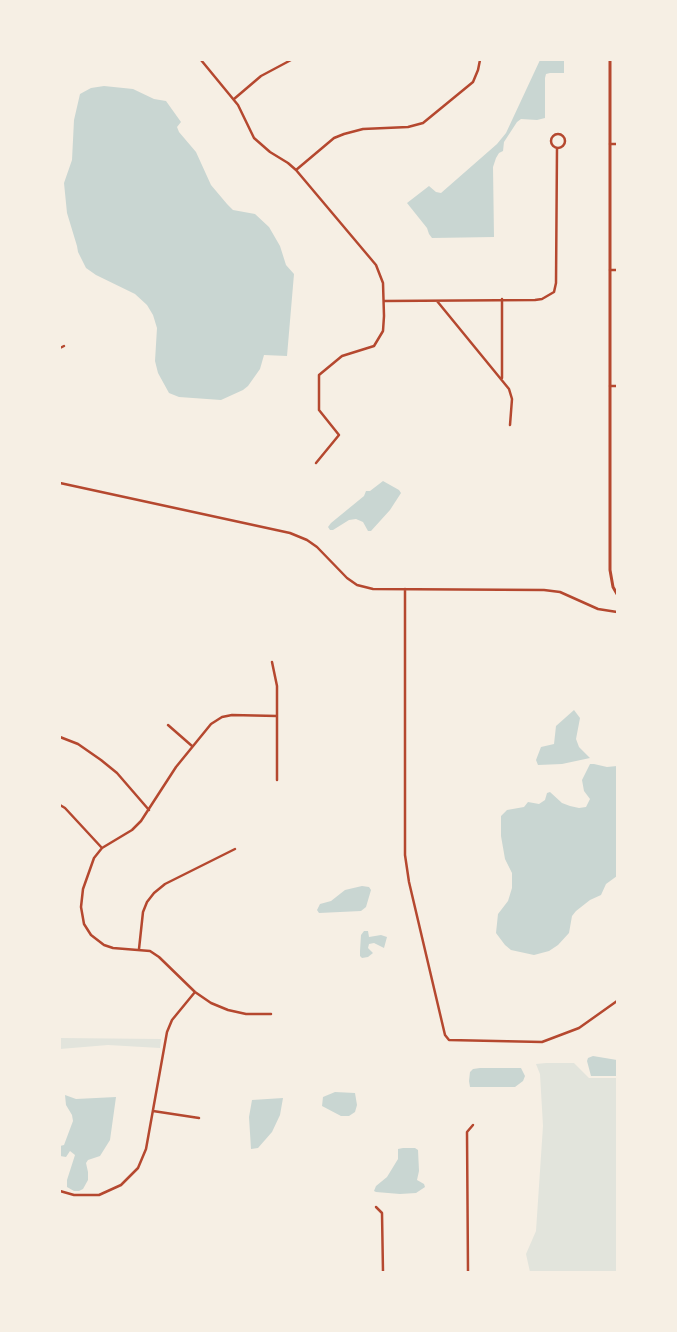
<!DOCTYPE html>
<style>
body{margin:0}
#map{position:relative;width:677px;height:1332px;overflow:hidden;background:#f6efe4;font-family:Poppins,sans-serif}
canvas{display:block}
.frame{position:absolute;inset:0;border:61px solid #f6efe4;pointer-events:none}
</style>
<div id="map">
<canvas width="677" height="1332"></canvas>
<div class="frame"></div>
</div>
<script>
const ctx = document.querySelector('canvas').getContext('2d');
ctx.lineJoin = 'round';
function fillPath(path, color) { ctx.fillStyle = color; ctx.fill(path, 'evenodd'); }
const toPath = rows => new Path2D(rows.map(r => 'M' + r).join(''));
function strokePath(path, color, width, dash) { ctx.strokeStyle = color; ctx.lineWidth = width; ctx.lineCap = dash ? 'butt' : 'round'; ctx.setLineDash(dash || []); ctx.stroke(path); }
const green = toPath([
 [60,1038,161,1039,160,1048,108,1045,60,1049],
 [546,1063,574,1063,589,1078,617,1078,617,1272,530,1272,526,1254,536,1231,543,1126,540,1074,536,1064]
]);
const water = toPath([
 [540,60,564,60,564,73,550,73,546,74,545,78,545,118,537,120,521,119,517,122,504,142,503,151,499,153,496,158,493,167,494,237,432,238,429,234,427,228,407,203,429,186,436,192,441,193,497,144,506,133],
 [104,86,133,89,154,99,166,101,181,122,177,127,179,132,196,152,211,185,227,204,233,210,255,214,269,227,280,246,286,265,294,274,287,356,264,355,260,369,248,386,243,390,221,400,179,397,169,393,158,373,155,361,157,328,153,315,147,305,135,294,96,275,86,268,78,252,77,246,67,213,64,183,72,160,74,120,80,94,91,88],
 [383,481,399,490,401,493,390,510,371,531,368,531,363,522,356,519,349,520,333,530,330,530,328,527,331,523,364,496,366,491,370,491],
 [574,710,580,718,576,739,579,747,590,758,562,764,538,765,536,760,541,747,554,744,556,726],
 [590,764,594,764,607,767,617,766,617,876,606,884,601,895,590,900,576,911,572,916,569,933,558,945,549,951,534,955,511,950,505,945,496,933,498,914,508,901,512,888,512,873,505,859,501,836,501,816,507,810,524,807,528,802,539,804,545,800,547,793,550,792,562,803,570,806,579,808,586,807,590,799,584,791,582,780],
 [362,886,369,887,371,890,366,907,361,911,319,913,317,910,320,904,331,901,345,890],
 [364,931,368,931,369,937,381,935,387,937,384,948,374,943,369,944,368,948,373,953,368,957,362,958,360,956,360,951,361,935],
 [593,1056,617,1060,617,1076,591,1076,587,1061,588,1058],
 [480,1068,521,1068,525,1076,523,1081,515,1087,470,1087,469,1081,470,1072,473,1069],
 [335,1092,355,1093,357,1105,355,1112,349,1116,341,1116,322,1106,323,1097],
 [65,1095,76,1099,116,1097,110,1140,100,1156,88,1160,86,1163,88,1172,88,1180,83,1189,79,1191,74,1191,67,1187,67,1180,75,1155,70,1151,66,1157,60,1156,60,1146,64,1145,73,1121,72,1115,66,1105],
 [283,1098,280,1115,272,1132,258,1148,251,1149,249,1117,252,1100],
 [403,1148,415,1148,418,1150,419,1171,417,1180,424,1184,425,1187,416,1193,400,1194,376,1192,374,1191,376,1186,387,1177,398,1159,398,1149]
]);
const minor = toPath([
 [201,60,238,105,254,138,270,152,288,163,296,170,376,265,383,283,384,316,383,331,374,346,342,356,319,375,319,410,339,435,316,463],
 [234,99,261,76,291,60],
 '551 141a7 7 0 1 1 14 0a7 7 0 1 1-14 0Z',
 [610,144,617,144],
 [296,170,334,138,344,134,363,129,408,127,423,123,473,82,478,70,480,60],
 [610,270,617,270],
 [502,299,502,378],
 [384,301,535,300,542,299,554,292,556,283,557,148],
 [437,301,509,389,512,399,510,425],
 [60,348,64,346],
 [610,386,617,386],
 [60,483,290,533,307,540,317,547,347,578,357,585,373,589,544,590,560,592,598,609,617,612],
 [405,589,405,855,409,882,445,1035,449,1040,542,1042,579,1028,617,1001],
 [272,662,277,686,277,780],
 [168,725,192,746],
 [60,737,78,744,101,760,117,773,149,810],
 [60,805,65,808,102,848],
 [139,949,143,912,147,902,154,893,165,884,235,849],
 [271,1014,246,1014,228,1010,211,1003,195,992,159,957,150,951,113,948,104,945,91,935,84,924,81,907,83,889,94,858,102,848,132,830,141,821,176,767,211,724,222,717,232,715,277,716],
 [153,1111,199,1118],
 [60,1191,74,1195,99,1195,121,1185,138,1168,146,1149,167,1032,172,1020,195,992],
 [376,1207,382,1213,383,1272],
 [468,1272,467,1132,473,1125]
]);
const tertiary = toPath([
 [610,60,610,570,613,587,617,594]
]);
fillPath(green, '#e2e4dc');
fillPath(water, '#c9d6d2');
strokePath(minor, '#b5482f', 2.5);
strokePath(tertiary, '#b5482f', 3);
</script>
